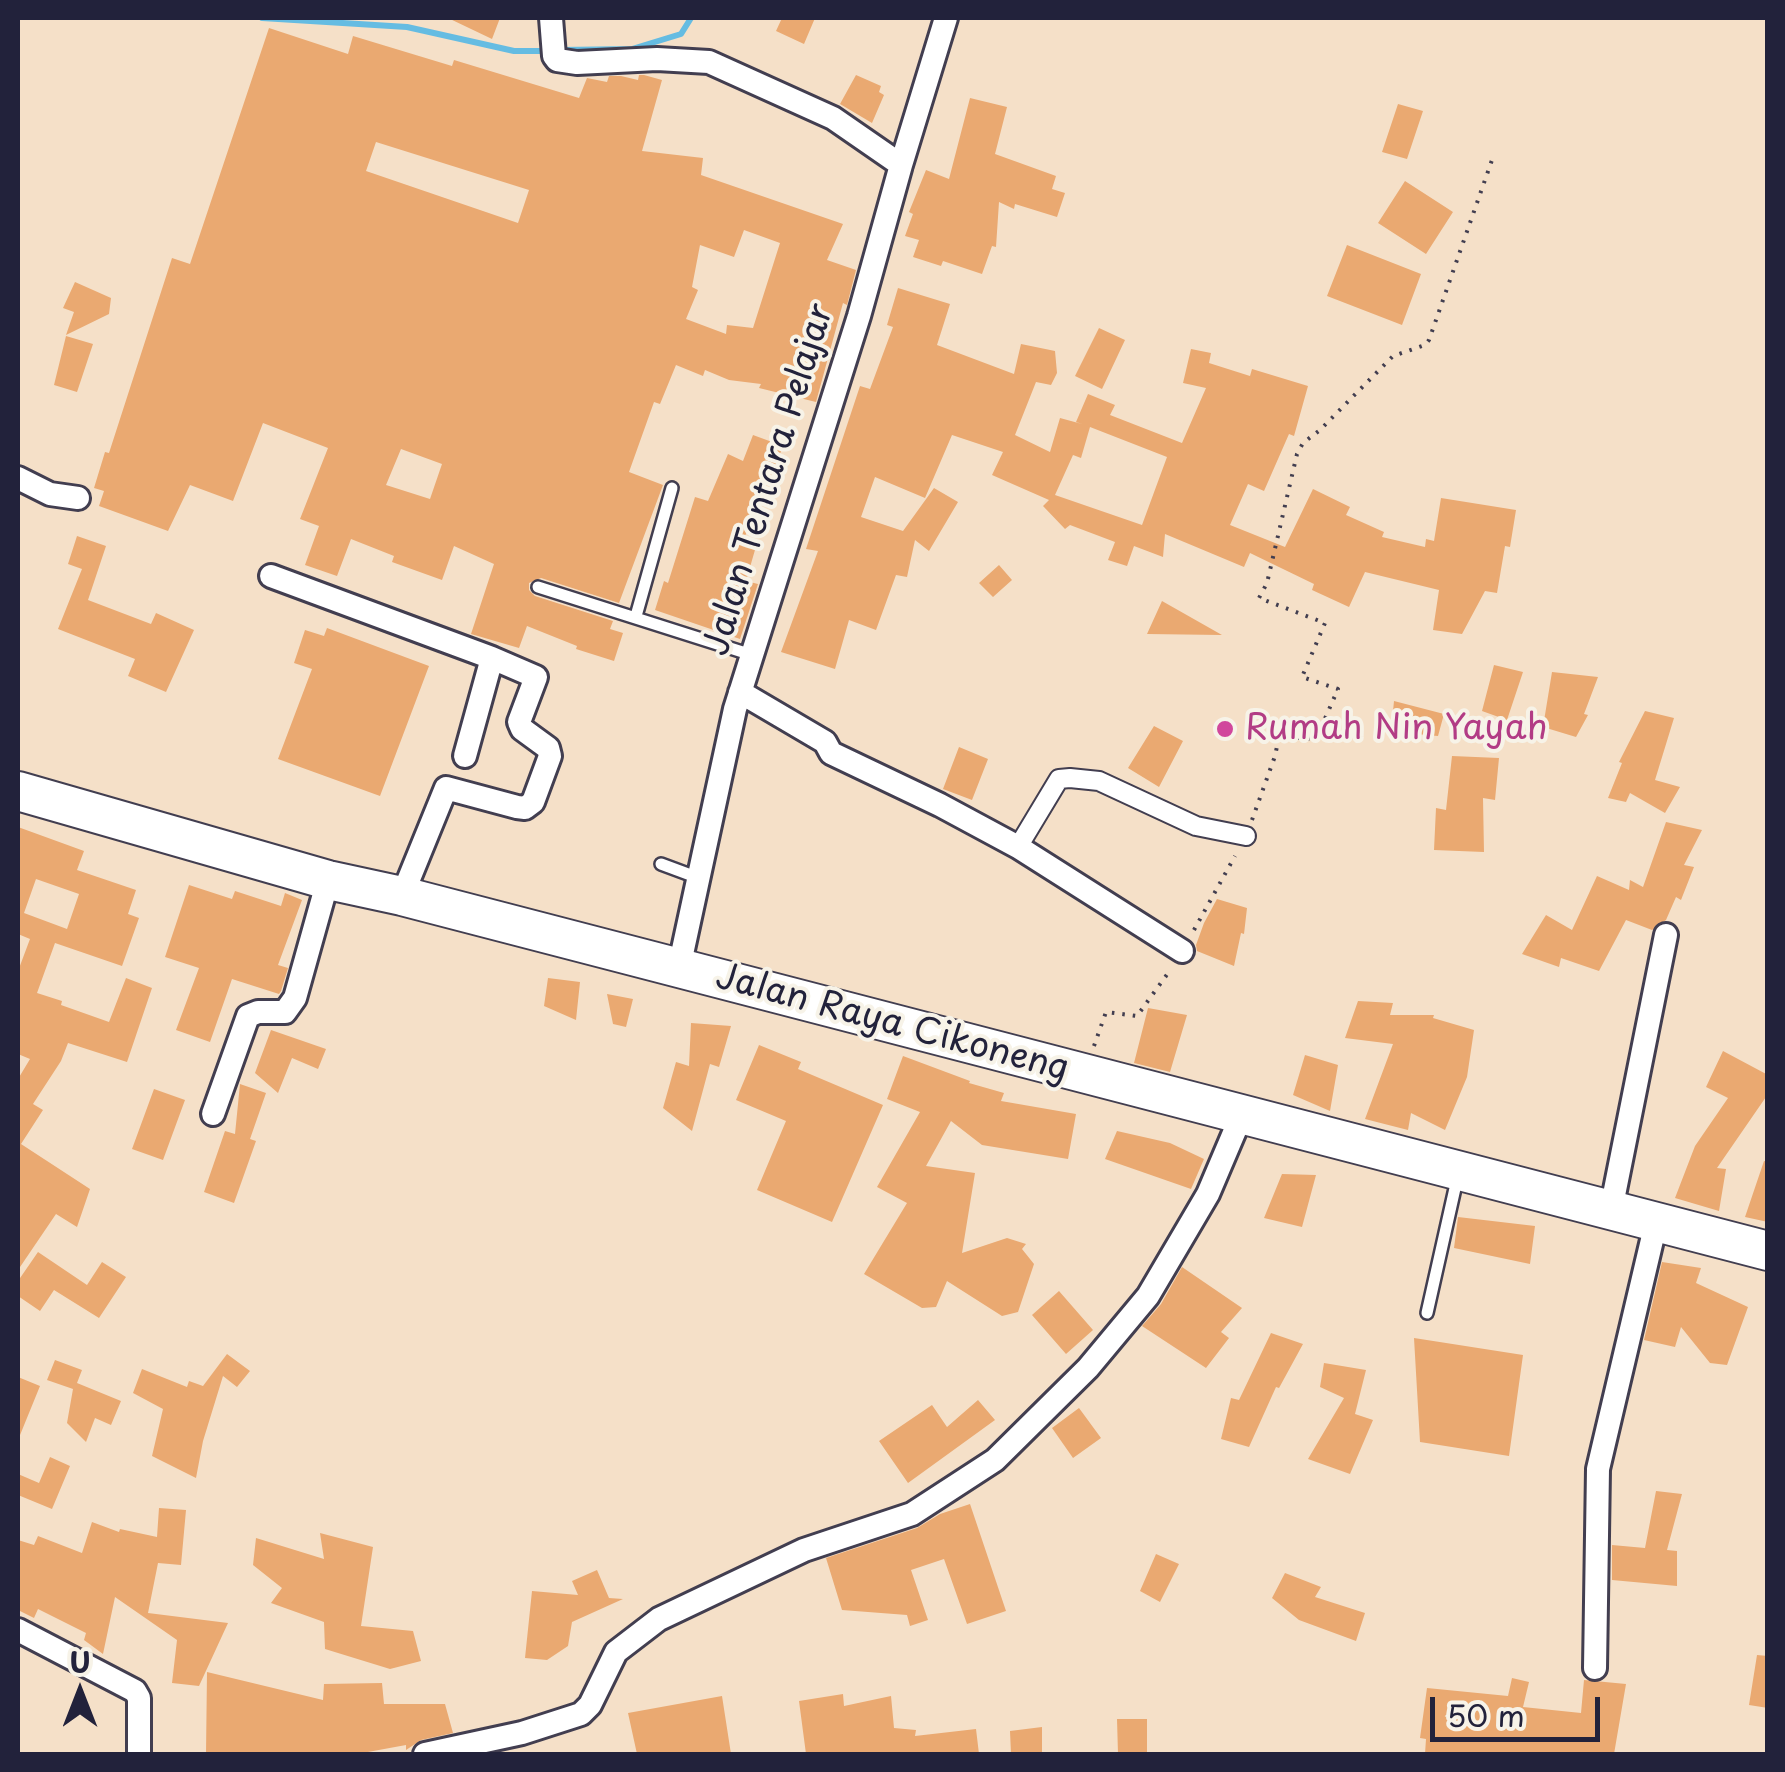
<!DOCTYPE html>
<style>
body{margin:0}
#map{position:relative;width:1785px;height:1772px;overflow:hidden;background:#f5e0c8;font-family:"Playpen Sans",sans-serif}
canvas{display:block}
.frame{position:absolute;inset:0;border:20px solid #22223b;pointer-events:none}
.north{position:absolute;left:30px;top:1642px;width:100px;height:100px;-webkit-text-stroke:8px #f7f3e8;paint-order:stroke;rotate:0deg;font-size:28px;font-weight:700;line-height:40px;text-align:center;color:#22223b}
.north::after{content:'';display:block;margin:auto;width:35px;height:45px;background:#22223b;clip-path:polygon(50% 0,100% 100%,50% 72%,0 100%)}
.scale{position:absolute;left:1430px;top:1697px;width:170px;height:45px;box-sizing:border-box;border:5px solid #22223b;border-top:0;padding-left:12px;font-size:30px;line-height:35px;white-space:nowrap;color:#22223b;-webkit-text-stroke:8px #f7f3e8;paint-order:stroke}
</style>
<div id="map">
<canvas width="1785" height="1772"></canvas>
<div class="frame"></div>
<div class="north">U</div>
<div class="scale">50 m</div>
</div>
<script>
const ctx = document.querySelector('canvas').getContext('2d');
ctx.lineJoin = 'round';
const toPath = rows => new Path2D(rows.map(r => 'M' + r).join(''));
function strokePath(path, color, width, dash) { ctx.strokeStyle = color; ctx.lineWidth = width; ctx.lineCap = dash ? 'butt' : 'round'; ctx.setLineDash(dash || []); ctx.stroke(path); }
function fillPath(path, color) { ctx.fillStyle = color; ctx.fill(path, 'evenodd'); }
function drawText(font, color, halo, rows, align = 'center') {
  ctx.font = font + ' "Playpen Sans",sans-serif'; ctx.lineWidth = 8; ctx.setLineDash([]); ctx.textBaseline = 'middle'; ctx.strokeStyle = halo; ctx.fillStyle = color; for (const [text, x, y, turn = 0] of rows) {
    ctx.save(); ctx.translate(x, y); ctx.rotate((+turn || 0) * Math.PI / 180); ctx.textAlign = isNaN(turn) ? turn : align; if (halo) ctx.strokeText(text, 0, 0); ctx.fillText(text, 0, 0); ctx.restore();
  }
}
const stream = toPath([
 [262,18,407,27,514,51,548,51],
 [560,50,632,49,681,34,691,18]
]);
const building = toPath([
 [448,18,500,18,492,39],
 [782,18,815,18,804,44,776,31],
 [269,28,348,54,353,36,452,66,454,60,579,98,587,78,607,82,609,76,621,76,638,80,639,75,644,75,662,80,642,151,703,158,701,175,843,224,827,260,856,270,847,305,843,303,816,402,759,388,761,384,729,380,705,370,703,376,676,365,660,404,654,402,629,472,663,485,619,603,541,578,529,583,529,590,535,596,613,621,610,629,623,633,614,661,576,649,577,646,527,626,519,648,471,634,494,564,454,546,442,580,392,562,394,556,351,539,337,576,305,565,319,526,300,519,328,448,263,423,233,501,190,485,168,531,99,506,104,491,94,488,105,452,109,453,172,258,190,264],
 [376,142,529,190,518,223,366,171],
 [744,230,780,243,753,328,727,325,726,334,686,319,698,290,692,287,700,245,734,257],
 [401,449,442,464,430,499,386,485],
 [856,75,881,86,879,92,884,95,872,123,840,104],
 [970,98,1007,107,995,154,1056,176,1052,189,1065,193,1057,217,1015,204,1014,209,999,202,996,247,992,246,982,274,943,261,941,266,913,257,919,240,905,236,913,214,909,212,926,170,949,179],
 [1398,104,1423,111,1407,159,1382,152],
 [1405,181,1453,212,1426,254,1378,223],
 [1347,245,1421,274,1402,325,1327,296],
 [75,282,111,298,109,314,66,335,74,312,63,308],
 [898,288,950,304,937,345,1014,374,1021,344,1055,351,1057,373,1051,385,1036,382,1015,435,1050,452,1060,418,1082,424,1076,422,1088,394,1115,405,1110,415,1182,443,1206,388,1183,383,1191,349,1211,353,1209,363,1250,376,1252,369,1308,386,1294,436,1289,434,1264,491,1248,484,1230,525,1285,547,1313,489,1350,507,1346,515,1384,532,1382,537,1425,547,1426,539,1434,541,1441,498,1516,510,1510,547,1505,546,1497,593,1485,591,1462,634,1433,630,1439,590,1365,572,1349,607,1312,590,1314,584,1250,553,1244,567,1165,534,1163,557,1134,546,1127,566,1108,560,1115,542,1070,525,1065,529,1043,506,1049,500,992,475,1003,452,952,435,925,498,875,477,861,517,903,531,934,488,958,502,929,551,915,540,907,577,896,575,876,630,849,620,835,669,781,652,818,551,806,549,860,386,870,389,893,327,887,325],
 [1090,427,1167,457,1142,525,1055,495,1073,455,1081,458],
 [1099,328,1125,340,1102,389,1075,376],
 [66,336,93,344,77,392,54,385],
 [753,435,783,446,770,480,766,478,744,539,757,543,746,581,758,584,740,639,655,610,664,581,668,583,695,497,708,501,728,454,743,461],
 [77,536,106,546,88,600,151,624,156,613,194,630,166,692,128,676,135,659,58,629,82,569,68,564],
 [999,565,1012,580,993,597,979,583],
 [1162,601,1222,635,1147,634],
 [327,628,429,666,380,796,278,759,312,669,294,663,305,630,324,636],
 [1494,665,1523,672,1507,720,1482,711],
 [1552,672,1598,677,1584,714,1588,715,1576,737,1543,727],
 [1394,701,1444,714,1438,736,1391,732],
 [1645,711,1674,718,1655,780,1680,787,1665,813,1630,793,1626,802,1608,798,1622,763,1619,762],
 [1154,726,1183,741,1159,787,1128,768],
 [959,747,988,759,972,800,943,789],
 [1452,756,1499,758,1495,800,1483,798,1484,852,1434,850,1436,808,1446,810],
 [1666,822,1702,830,1684,865,1694,867,1681,900,1676,897,1666,920,1652,930,1626,920,1599,971,1561,958,1559,967,1522,954,1546,915,1572,930,1597,876,1629,890,1630,880,1643,887],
 [18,827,84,851,77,870,136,890,128,914,139,918,122,966,55,943,37,993,62,1001,61,1005,109,1022,126,978,152,988,127,1062,68,1043,61,1061,33,1104,43,1110,21,1144,90,1189,77,1227,56,1214,18,1270,18,1079,30,1059,18,1054,18,971,30,939,18,934],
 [36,879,79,894,67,929,24,913],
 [189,885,232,899,235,891,281,906,285,893,302,900,278,965,288,968,281,991,279,994,232,979,210,1042,176,1030,199,968,165,957],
 [1217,899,1247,908,1244,934,1241,933,1234,966,1197,951,1196,945,1204,923],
 [548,978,580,982,576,1020,544,1006],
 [607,994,633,999,626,1027,613,1024],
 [1358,1001,1393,1003,1390,1015,1434,1015,1433,1018,1474,1030,1467,1077,1445,1130,1411,1113,1408,1130,1365,1119,1393,1044,1345,1038],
 [1148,1008,1187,1015,1170,1072,1134,1063],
 [691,1023,731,1026,719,1067,710,1064,692,1131,663,1108,676,1062,689,1066],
 [271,1030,326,1049,318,1069,292,1058,278,1093,255,1073],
 [759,1045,801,1062,798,1069,883,1105,832,1222,757,1190,786,1121,736,1100],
 [1723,1051,1768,1075,1768,1094,1717,1168,1726,1169,1719,1211,1675,1198,1695,1146,1728,1098,1706,1087],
 [1305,1055,1338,1065,1330,1111,1293,1095],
 [903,1056,970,1081,969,1083,1004,1093,1001,1101,1076,1114,1068,1159,982,1145,951,1121,926,1166,975,1173,962,1253,1007,1238,1026,1244,1022,1249,1034,1264,1018,1312,1002,1316,947,1281,936,1307,922,1308,864,1274,907,1203,877,1187,920,1112,887,1099],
 [240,1084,266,1093,250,1139,256,1141,234,1203,204,1192,225,1131,235,1134],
 [154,1089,185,1100,163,1160,132,1149],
 [1117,1131,1170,1143,1204,1159,1191,1189,1105,1159],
 [1764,1161,1768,1162,1768,1222,1745,1217],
 [1282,1174,1316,1175,1302,1227,1264,1218],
 [1458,1217,1535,1226,1530,1264,1454,1248],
 [38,1252,87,1285,102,1262,126,1277,99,1318,54,1290,40,1311,18,1296,18,1281],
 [1662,1262,1701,1268,1696,1283,1748,1307,1727,1365,1710,1363,1681,1327,1675,1347,1644,1340],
 [1182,1267,1242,1308,1221,1332,1229,1338,1206,1368,1142,1326,1161,1304],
 [1059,1291,1093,1330,1066,1354,1032,1315],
 [1271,1333,1303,1344,1279,1388,1276,1387,1249,1447,1221,1439,1231,1398,1239,1400],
 [1414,1338,1523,1355,1509,1456,1420,1442],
 [227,1354,250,1371,237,1387,223,1376,203,1441,196,1478,152,1456,163,1409,133,1393,142,1369,187,1387,189,1381,203,1386],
 [55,1360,82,1370,77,1383,121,1401,111,1425,95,1418,86,1442,67,1423,73,1389,47,1380],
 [1324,1363,1366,1370,1355,1414,1373,1420,1350,1474,1308,1459,1344,1398,1320,1387],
 [18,1377,40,1386,18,1440],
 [978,1400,995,1420,908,1483,879,1441,932,1405,947,1427],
 [1079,1408,1101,1438,1073,1458,1052,1428],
 [50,1457,70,1466,52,1509,18,1495,18,1474,39,1483],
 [1656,1491,1682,1494,1667,1550,1677,1551,1677,1586,1612,1580,1612,1545,1645,1548],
 [970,1504,1006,1611,967,1624,944,1559,911,1570,928,1620,910,1626,907,1615,842,1610,826,1558,917,1528,940,1514],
 [159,1508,186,1510,181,1565,158,1563,148,1613,228,1623,199,1686,172,1683,177,1640,115,1597,103,1654,84,1640,86,1633,38,1609,34,1618,18,1610,18,1540,34,1545,38,1536,82,1553,92,1522,119,1532,120,1529,157,1537],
 [320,1533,373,1547,361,1626,413,1631,421,1661,390,1669,325,1649,324,1622,271,1603,282,1588,253,1565,256,1538,324,1559],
 [1156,1554,1179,1564,1160,1602,1140,1591],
 [597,1570,609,1598,623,1599,572,1622,568,1646,547,1660,525,1658,532,1591,578,1595,572,1581],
 [1285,1573,1321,1587,1315,1597,1365,1613,1356,1641,1299,1620,1272,1598],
 [1757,1655,1768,1656,1768,1708,1749,1705],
 [207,1672,323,1700,324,1684,382,1683,384,1704,445,1704,453,1733,421,1740,406,1750,406,1745,357,1754,206,1754],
 [1512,1678,1529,1682,1523,1707,1581,1713,1584,1680,1626,1684,1614,1754,1425,1754,1426,1739,1420,1738,1427,1688,1508,1696],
 [843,1694,844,1706,891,1696,894,1728,916,1730,915,1736,976,1729,979,1754,806,1754,799,1701],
 [722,1696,731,1754,637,1754,628,1713],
 [1117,1719,1147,1719,1147,1754,1118,1754],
 [1042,1727,1042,1754,1011,1754,1010,1731]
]);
const path = toPath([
 [1252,820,1275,756,1279,737,1316,739,1338,689,1302,677,1325,623,1259,598,1267,583,1297,454,1303,443,1320,430,1393,356,1425,345,1429,340,1492,160],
 [1194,930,1235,856],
 [1094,1046,1106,1012,1137,1016,1171,969]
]);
const service = toPath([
 [538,587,752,655],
 [636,616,672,488],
 [661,864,696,877],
 [1427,1313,1458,1175]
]);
const pedestrian = toPath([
 [1018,847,1059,779,1070,778,1099,781,1196,826,1246,836]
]);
const minor = toPath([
 [551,18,554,56,557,60,577,63,657,59,709,62,833,118,901,165],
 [18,478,50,494,78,498],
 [271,576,492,658],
 [740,692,825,742,831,753,940,805,1018,847,1182,951],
 [402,896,446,788,517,807,525,808,533,802,550,756,548,748,522,729,519,722,536,677,492,658,465,756],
 [679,968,735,709,859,316,901,165,946,18],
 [213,1114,248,1016,258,1012,285,1012,295,998,328,880],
 [1611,1210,1666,935],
 [18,1630,135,1691,139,1698,139,1754],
 [1595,1668,1598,1469,1656,1223],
 [425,1754,522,1733,581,1714,590,1705,616,1652,659,1619,804,1550,912,1514,995,1460,1088,1368,1148,1296,1208,1194,1242,1114]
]);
const trunk = toPath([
 [18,791,328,880,402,896,1768,1251]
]);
const markers = [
 [1225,729,10,"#d1479c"]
];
const streetNames = [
 ["Jalan Tentara Pelajar",770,480,-73],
 ["Jalan Raya Cikoneng",892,1024,15]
];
const hotelNames = [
 ["Rumah Nin Yayah",1245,729]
];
strokePath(stream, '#65bce2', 6);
fillPath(building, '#eaa971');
strokePath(service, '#423e50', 16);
strokePath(pedestrian, '#423e50', 22);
strokePath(minor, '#423e50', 28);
strokePath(trunk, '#423e50', 42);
strokePath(path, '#423e50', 4, [2.5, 8]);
strokePath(service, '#fff', 11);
strokePath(pedestrian, '#fff', 18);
strokePath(minor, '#fff', 22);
strokePath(trunk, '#fff', 38);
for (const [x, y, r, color] of markers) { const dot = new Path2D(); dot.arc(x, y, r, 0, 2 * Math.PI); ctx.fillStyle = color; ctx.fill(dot); strokePath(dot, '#f7f3e8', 4); }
drawText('35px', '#22223b', '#f7f3e8', streetNames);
drawText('35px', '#b23c85', '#f7f3e8', hotelNames, 'left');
</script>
